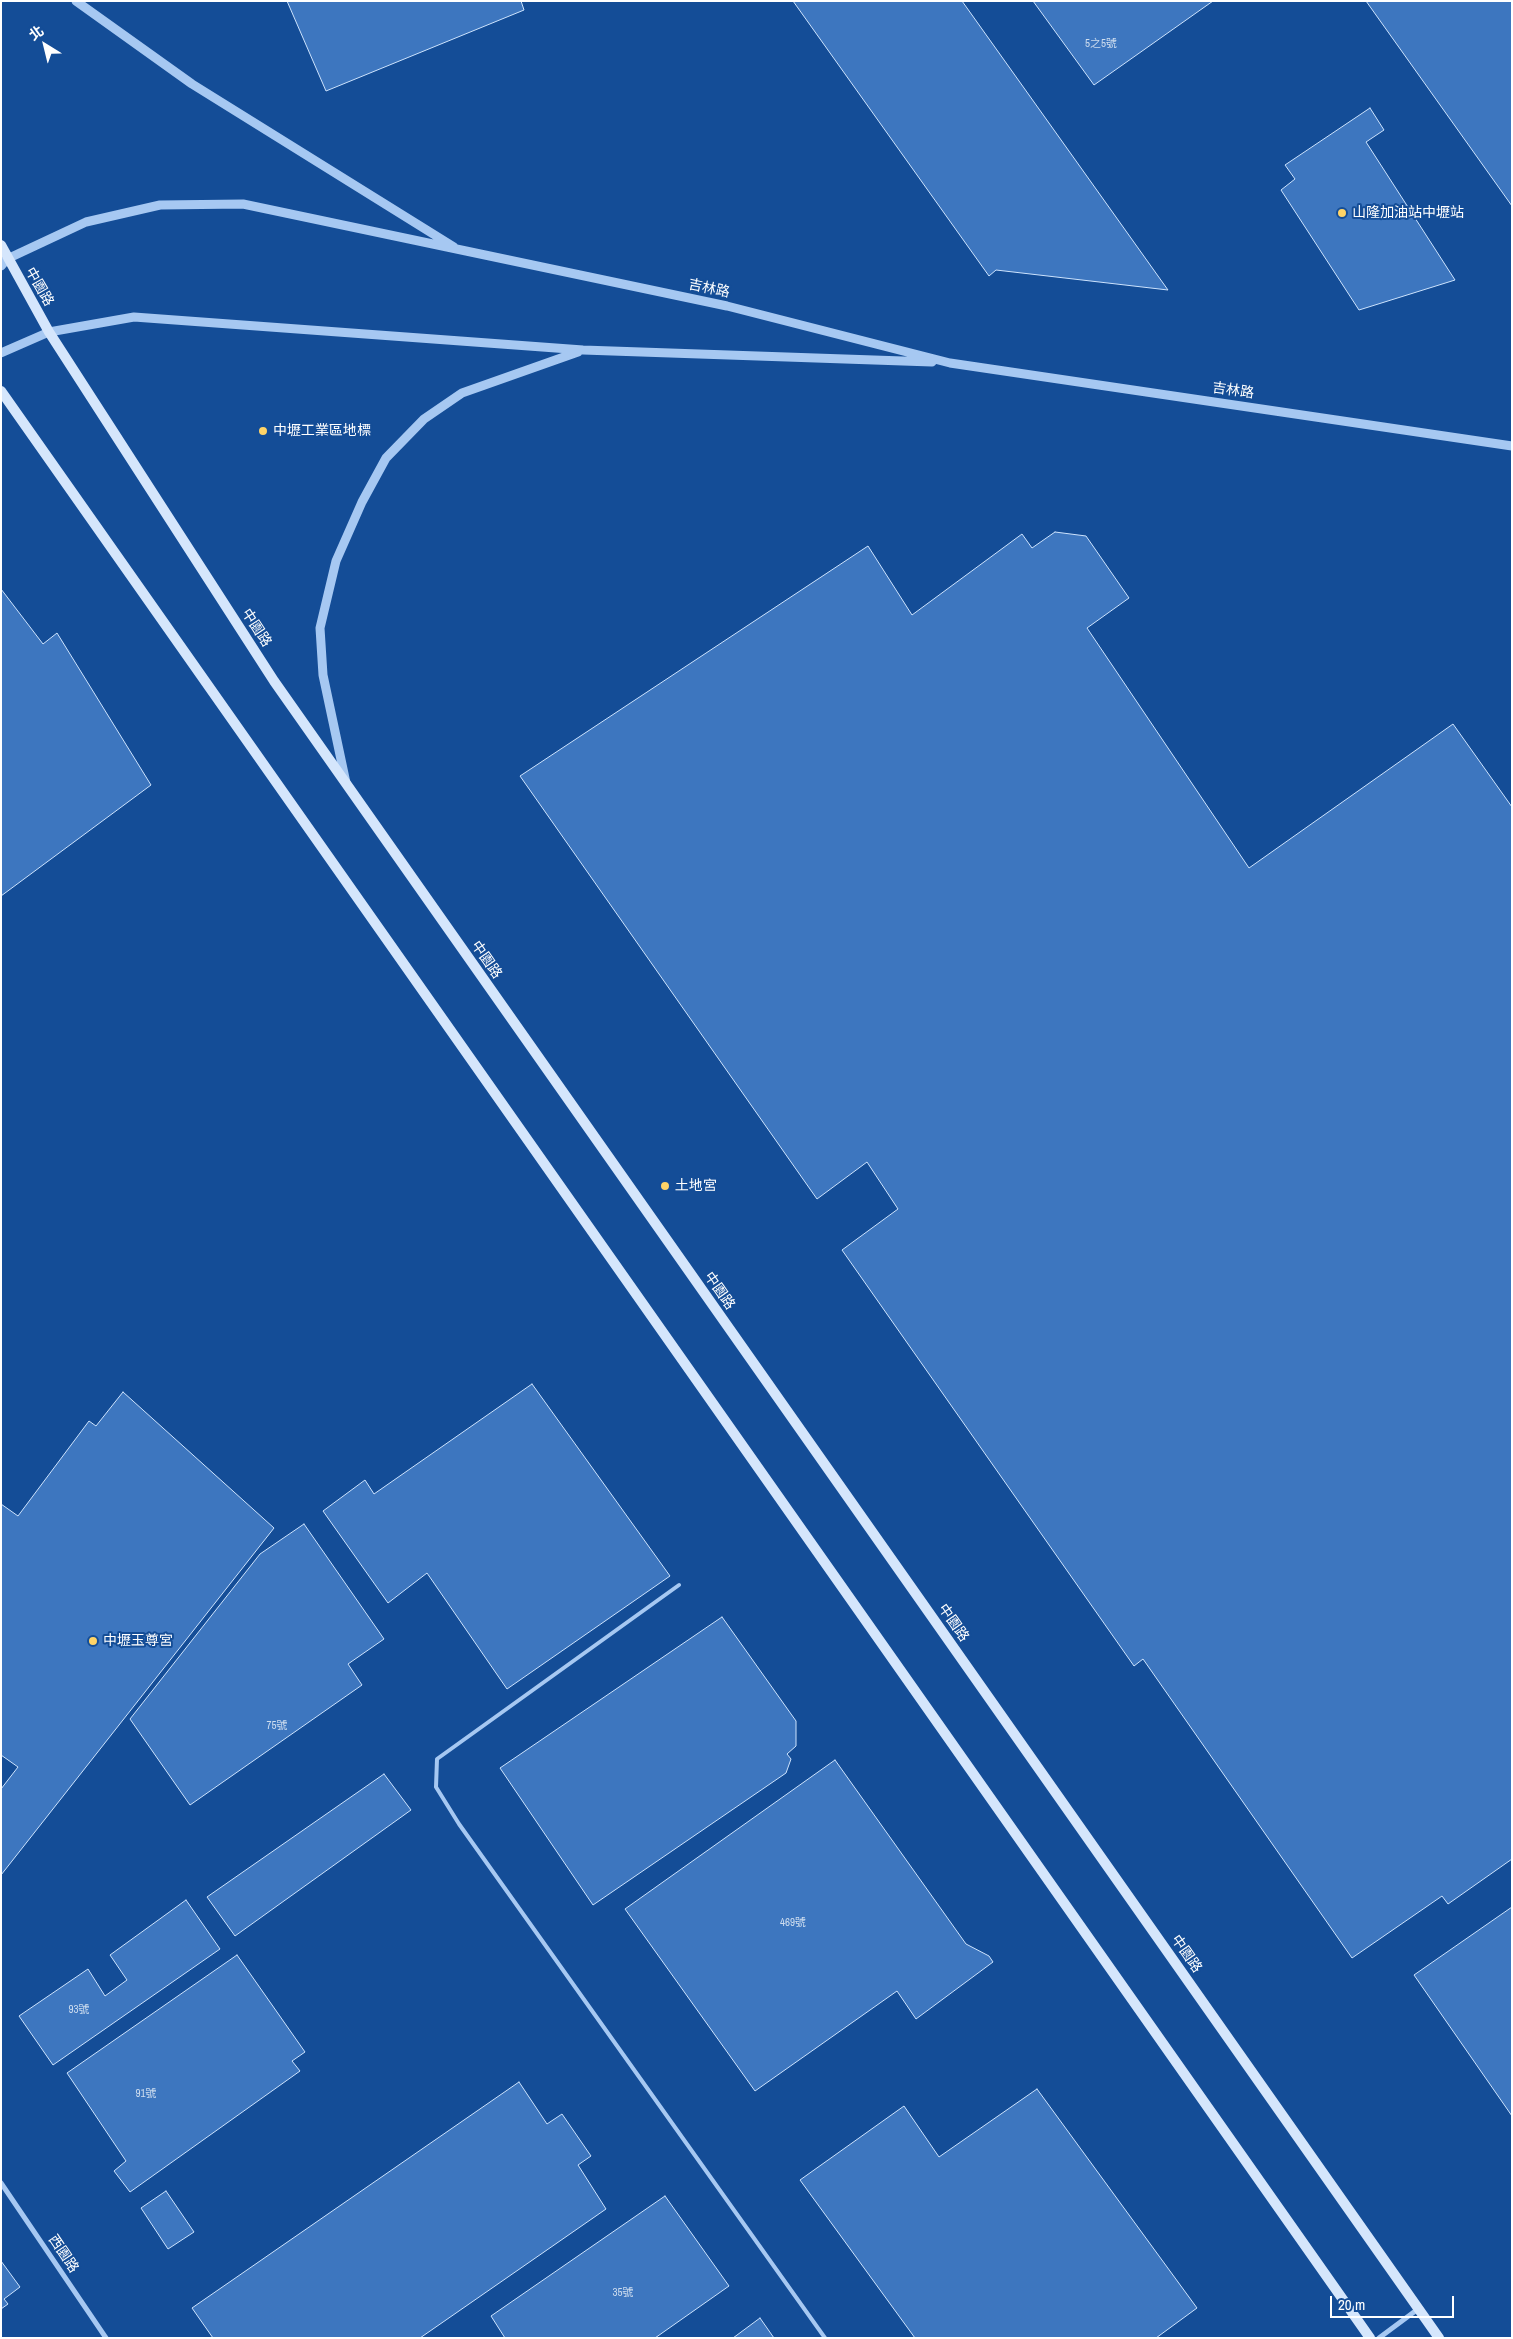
<!DOCTYPE html>
<meta charset="utf-8">
<style>
body{margin:0}
#map{position:relative;width:1513px;height:2339px;overflow:hidden;background:#144d97;font-family:"Archivo Narrow","Noto Sans TC",sans-serif}
canvas{display:block}
.frame{position:absolute;inset:0;border:2px solid #fff;pointer-events:none}
.north{position:absolute;left:20px;top:20px;width:50px;height:50px;-webkit-text-stroke:4px #144d97;paint-order:stroke;rotate:324deg;font-size:14px;font-weight:700;line-height:20px;text-align:center;color:#fff}
.north::after{content:'';display:block;margin:auto;width:18px;height:22px;background:#fff;clip-path:polygon(50% 0,100% 100%,50% 72%,0 100%)}
.scale{position:absolute;left:1330px;top:2296px;width:124px;height:22px;box-sizing:border-box;border:2px solid #fff;border-top:0;padding-left:6px;font-size:15px;line-height:18px;white-space:nowrap;color:#fff;-webkit-text-stroke:4px #144d97;paint-order:stroke}
</style>
<div id="map">
<canvas width="1513" height="2339"></canvas>
<div class="frame"></div>
<div class="north">北</div>
<div class="scale">20 m</div>
</div>
<script>
const ctx = document.querySelector('canvas').getContext('2d');
ctx.lineJoin = 'round';
function fillPath(path, color) { ctx.fillStyle = color; ctx.fill(path, 'evenodd'); }
const toPath = rows => new Path2D(rows.map(r => 'M' + r).join(''));
function strokePath(path, color, width, dash) { ctx.strokeStyle = color; ctx.lineWidth = width; ctx.lineCap = dash ? 'butt' : 'round'; ctx.setLineDash(dash || []); ctx.stroke(path); }
function drawText(font, color, halo, rows, align = 'center') {
  ctx.font = font + ' "Archivo Narrow","Noto Sans TC",sans-serif'; ctx.lineWidth = 4; ctx.setLineDash([]); ctx.textBaseline = 'middle'; ctx.strokeStyle = halo; ctx.fillStyle = color; for (const [text, x, y, turn = 0] of rows) {
    ctx.save(); ctx.translate(x, y); ctx.rotate((+turn || 0) * Math.PI / 180); ctx.textAlign = isNaN(turn) ? turn : align; if (halo) ctx.strokeText(text, 0, 0); ctx.fillText(text, 0, 0); ctx.restore();
  }
}
const building = toPath([
 [287,1,521,1,524,10,326,91,287,1],
 [793,1,962,1,1168,290,996,270,989,276,793,1],
 [1033,1,1213,1,1094,85,1033,1],
 [1366,1,1512,1,1512,206,1366,1],
 [1370,108,1384,130,1366,142,1455,280,1359,310,1281,190,1295,179,1285,165,1370,108],
 [1055,532,1086,536,1129,598,1087,628,1249,868,1453,724,1512,807,1512,1859,1448,1904,1442,1896,1352,1958,1143,1659,1134,1666,842,1250,898,1209,867,1162,817,1199,520,776,868,546,912,615,1022,534,1032,548,1055,532],
 [1,589,43,644,57,633,151,785,1,896,1,589],
 [532,1384,670,1576,507,1689,427,1573,388,1603,323,1511,365,1480,374,1494,532,1384],
 [123,1392,274,1528,1,1875,1,1789,18,1767,1,1755,1,1504,18,1516,89,1421,96,1426,123,1392],
 [304,1524,384,1639,348,1664,362,1685,190,1805,130,1719,260,1554,304,1524],
 [722,1617,796,1721,796,1746,787,1754,791,1759,786,1773,593,1905,500,1768,722,1617],
 [835,1760,966,1944,989,1956,993,1962,916,2019,897,1991,755,2091,625,1909,835,1760],
 [384,1774,411,1810,235,1936,207,1897,384,1774],
 [186,1900,220,1949,53,2065,19,2016,88,1969,105,1996,127,1980,110,1955,186,1900],
 [1512,1907,1512,2116,1414,1975,1512,1907],
 [237,1955,305,2052,292,2061,300,2071,130,2192,114,2171,126,2161,67,2073,237,1955],
 [519,2082,547,2124,562,2114,591,2156,578,2165,606,2209,420,2338,213,2338,192,2308,519,2082],
 [1037,2089,1197,2308,1156,2338,915,2338,800,2180,904,2106,939,2157,1037,2089],
 [166,2191,194,2232,168,2249,141,2208,166,2191],
 [665,2196,729,2286,655,2338,505,2338,491,2316,665,2196],
 [1,2261,20,2287,4,2299,8,2304,1,2309,1,2261],
 [760,2318,774,2338,733,2338,760,2318]
]);
const service = toPath([
 [679,1585,437,1759,436,1787,459,1824,825,2338]
]);
const minor = toPath([
 [1,2183,106,2338],
 [1379,2338,1418,2309]
]);
const tertiary = toPath([
 [76,1,192,84,454,247],
 [1,266,7,259,86,222,160,205,243,204,727,306,950,363,1512,446],
 [1,353,49,332,134,317,583,350,932,362],
 [346,783,323,675,320,628,336,561,362,502,386,458,424,419,462,393,578,352]
]);
const secondary = toPath([
 [1,245,49,332,274,681,1439,2338],
 [1,391,1370,2338]
]);
const markers = [
 [1342,213,5,"#ffd467"],
 [263,431,5,"#ffd467"],
 [665,1186,5,"#ffd467"],
 [93,1641,5,"#ffd467"]
];
const numberNames = [
 ["5之5號",1101,44],
 ["75號",277,1726],
 ["469號",793,1923],
 ["93號",79,2010],
 ["91號",146,2094],
 ["35號",623,2293]
];
const poiNames = [
 ["山隆加油站中壢站",1352,213],
 ["中壢工業區地標",273,431],
 ["土地宮",675,1186],
 ["中壢玉尊宮",103,1641]
];
const streetNames = [
 ["中園路",39,287,60],
 ["吉林路",709,289,12],
 ["吉林路",1233,391,8],
 ["中園路",256,628,57],
 ["中園路",486,960,55],
 ["中園路",719,1291,55],
 ["中園路",953,1623,55],
 ["中園路",1186,1954,55],
 ["西園路",63,2254,56]
];
fillPath(building, '#3d76bf');
strokePath(building, '#cde3fd', 1);
strokePath(service, '#a6c8f2', 4);
strokePath(minor, '#a6c8f2', 5);
strokePath(tertiary, '#a6c8f2', 9);
strokePath(secondary, '#d5e6fc', 10);
for (const [x, y, r, color] of markers) { const dot = new Path2D(); dot.arc(x, y, r, 0, 2 * Math.PI); ctx.fillStyle = color; ctx.fill(dot); strokePath(dot, '#144d97', 2); }
drawText('11px', '#ceddef', null, numberNames);
drawText('14px', '#fff', '#144d97', poiNames, 'left');
drawText('14px', '#fff', '#144d97', streetNames);
</script>
